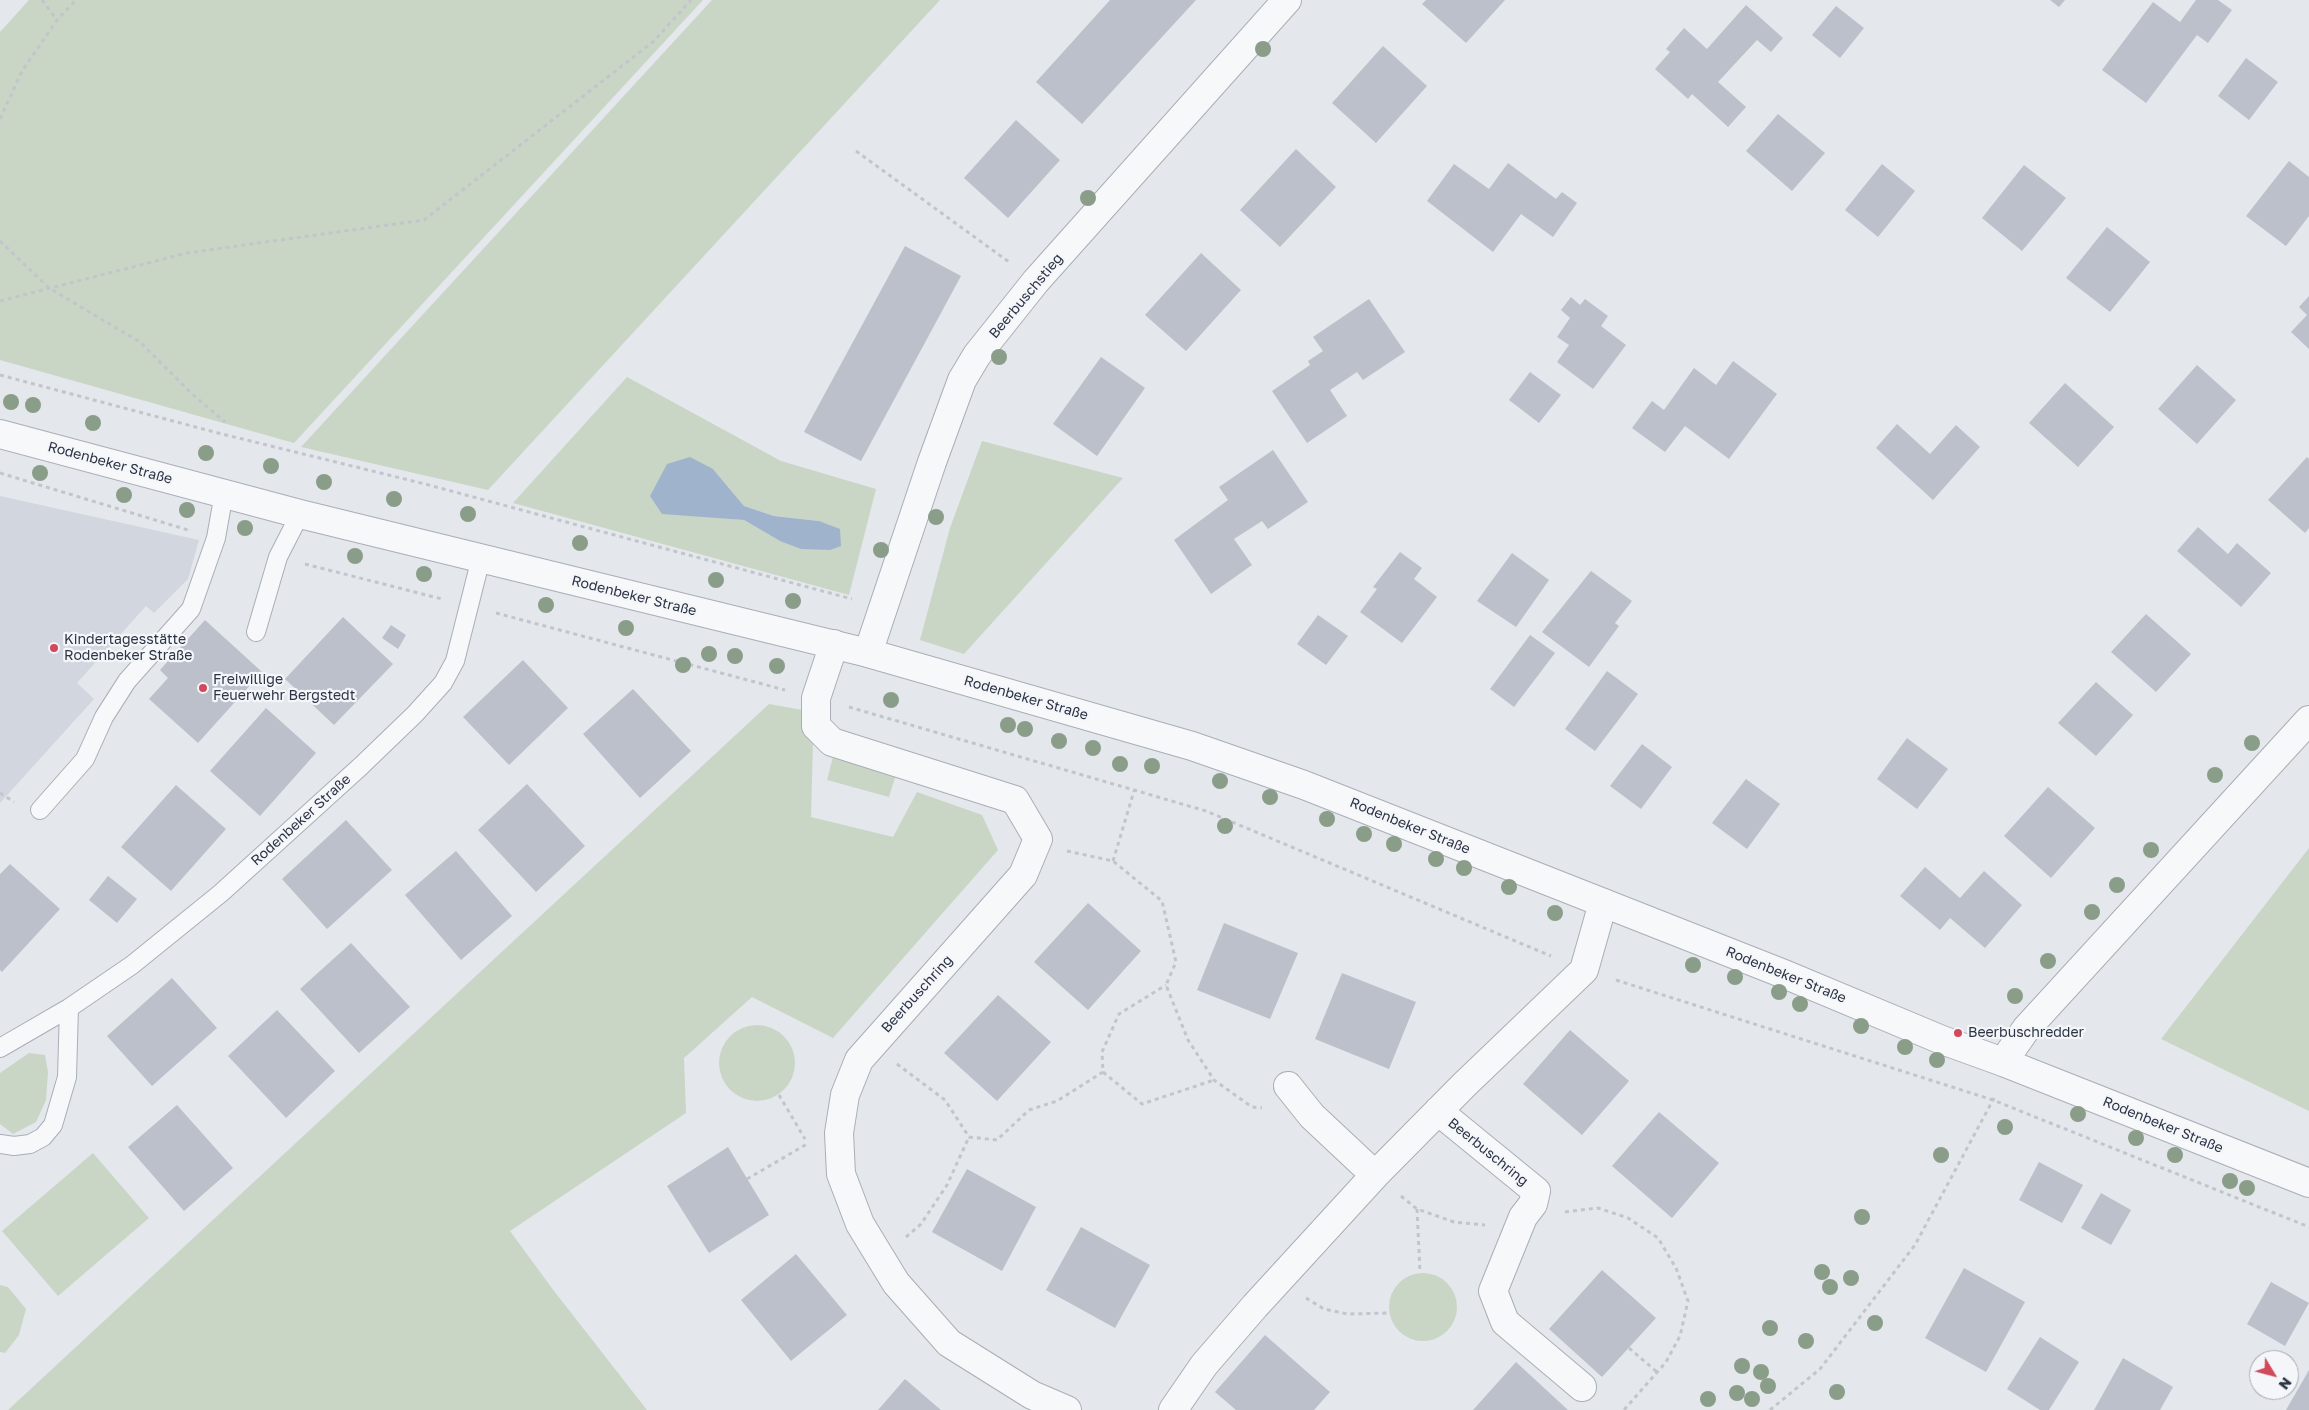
<!DOCTYPE html>
<meta charset="utf-8">
<style>
body{margin:0}
#map{position:relative;width:2309px;height:1410px;overflow:hidden;background:#e4e7ec;font-family:"Golos Text",sans-serif}
canvas{display:block}
.north{position:absolute;left:2249px;top:1350px;width:50px;height:50px;box-sizing:border-box;background:#f4f6f9;border:1px solid #a4a8b1;border-radius:50%;rotate:127deg;font-size:14px;font-weight:700;line-height:20px;text-align:center;color:#2b3445}
.north::after{content:'';display:block;margin:auto;width:18px;height:22px;background:#d1495b;clip-path:polygon(50% 0,100% 100%,50% 72%,0 100%)}
</style>
<div id="map">
<canvas width="2309" height="1410"></canvas>
<div class="north">N</div>
</div>
<script>
const ctx = document.querySelector('canvas').getContext('2d');
ctx.lineJoin = 'round';
function fillPath(path, color) { ctx.fillStyle = color; ctx.fill(path, 'evenodd'); }
const toPath = rows => new Path2D(rows.map(r => 'M' + r).join(''));
function strokePath(path, color, width, dash) { ctx.strokeStyle = color; ctx.lineWidth = width; ctx.lineCap = dash ? 'butt' : 'round'; ctx.setLineDash(dash || []); ctx.stroke(path); }
function drawText(font, color, halo, rows, align = 'center') {
  ctx.font = font + ' "Golos Text",sans-serif'; ctx.lineWidth = 4.5; ctx.setLineDash([]); ctx.textBaseline = 'middle'; ctx.strokeStyle = halo; ctx.fillStyle = color; for (const [text, x, y, turn = 0] of rows) {
    ctx.save(); ctx.translate(x, y); ctx.rotate((+turn || 0) * Math.PI / 180); ctx.textAlign = isNaN(turn) ? turn : align; if (halo) ctx.strokeText(text, 0, 0); ctx.fillText(text, 0, 0); ctx.restore();
  }
}
const built = toPath([
 [0,496,199,540,188,579,154,613,146,606,77,683,94,699,0,803]
]);
const green = toPath([
 [29,0,703,0,294,443,0,360,0,32],
 [712,0,940,0,488,490,301,447],
 [627,377,781,461,876,489,849,595,513,503],
 [713,469,744,506,774,516,819,521,780,541,744,520,714,517],
 [982,441,1123,478,964,654,920,640,950,528],
 [769,704,825,714,813,742,811,817,893,837,917,792,982,815,998,850,833,1038,752,997,684,1058,686,1113,510,1231,554,1291,647,1410,8,1410],
 [833,757,896,774,889,797,827,780],
 [2309,848,2309,1111,2161,1039],
 '719 1063a38 38 0 1 1 76 0a38 38 0 1 1-76 0Z',
 [29,1053,45,1055,48,1072,46,1100,36,1122,13,1134,0,1124,0,1073],
 [93,1153,149,1218,58,1296,2,1231],
 '1389 1307a34 34 0 1 1 68 0a34 34 0 1 1-68 0Z',
 [0,1285,8,1287,26,1309,19,1335,5,1353,0,1352]
]);
const water = toPath([
 [690,457,713,469,744,506,774,516,819,521,840,529,841,546,830,550,801,549,780,541,744,520,662,514,650,496,667,464]
]);
const building = toPath([
 [1110,0,1196,0,1082,124,1036,82],
 [1426,0,1505,0,1466,43,1422,4],
 [2050,0,2065,0,2059,7],
 [2196,0,2218,0,2232,10,2208,43,2197,35,2146,103,2102,70,2153,2,2180,22],
 [1746,5,1783,38,1771,52,1757,40,1718,82,1746,107,1728,127,1692,94,1688,99,1655,69,1670,52,1666,49,1684,28,1707,49],
 [1836,6,1864,28,1840,58,1812,35],
 [1383,46,1427,86,1376,143,1332,103],
 [2246,58,2278,82,2249,120,2218,96],
 [1778,114,1825,153,1792,191,1746,151],
 [1016,120,1060,160,1008,218,964,178],
 [1296,149,1336,187,1280,247,1240,210],
 [2289,161,2309,177,2309,216,2286,246,2246,216],
 [1508,163,1556,199,1562,192,1577,203,1553,237,1521,214,1493,252,1427,201,1454,164,1489,189],
 [1882,164,1915,191,1878,237,1845,210],
 [2024,165,2066,198,2022,251,1982,218],
 [2107,227,2150,262,2110,312,2066,278],
 [905,246,961,276,861,461,804,432],
 [1201,253,1241,290,1186,351,1145,315],
 [2309,296,2309,349,2291,332,2307,315,2299,307],
 [1571,297,1580,305,1585,299,1608,316,1601,326,1626,345,1593,389,1557,362,1569,345,1557,337,1570,318,1561,310],
 [1369,299,1405,352,1363,380,1357,372,1330,390,1347,416,1307,443,1272,391,1310,365,1308,361,1323,351,1313,337],
 [1101,357,1145,388,1097,456,1053,424],
 [1733,361,1777,394,1729,459,1685,426,1665,452,1632,428,1652,401,1664,410,1694,368,1716,385],
 [2197,365,2236,400,2197,444,2158,409],
 [1530,372,1561,395,1539,423,1509,400],
 [2065,383,2114,427,2078,467,2029,423],
 [1897,424,1930,454,1956,425,1980,447,1933,500,1876,448],
 [1273,450,1308,502,1268,529,1262,521,1234,539,1252,565,1211,594,1174,540,1228,500,1219,487],
 [2307,457,2309,459,2309,528,2305,533,2268,500],
 [2198,527,2228,554,2237,543,2271,573,2241,607,2177,551],
 [1400,552,1422,568,1414,579,1437,597,1402,643,1360,612,1377,589,1373,587],
 [1512,553,1549,580,1516,627,1477,601],
 [1591,571,1632,601,1615,623,1619,626,1589,667,1542,632],
 [2146,614,2191,654,2156,692,2111,652],
 [1318,615,1348,636,1326,665,1297,644],
 [343,617,393,664,334,725,285,679],
 [205,620,262,672,198,743,149,699,168,678,160,670],
 [391,625,406,635,398,649,382,638],
 [1530,635,1555,653,1514,707,1490,689],
 [523,660,568,708,509,765,463,717],
 [1607,671,1638,694,1595,751,1565,729],
 [2096,682,2133,715,2096,756,2058,723],
 [633,689,691,751,640,798,583,734],
 [266,708,316,753,260,816,210,771],
 [1907,738,1948,769,1917,809,1877,779],
 [1642,744,1672,767,1641,809,1610,786],
 [1746,779,1780,804,1747,849,1712,823],
 [527,784,585,846,536,892,478,830],
 [176,785,226,829,171,891,121,847],
 [2048,787,2095,828,2051,878,2004,836],
 [346,820,392,870,327,929,282,879],
 [456,851,512,916,461,960,405,895],
 [10,864,60,909,2,972,0,970,0,874],
 [1925,867,1960,898,1984,871,2022,905,1985,948,1950,918,1940,930,1900,896],
 [108,876,137,899,117,923,89,900],
 [1088,903,1141,951,1088,1010,1034,962],
 [1224,923,1298,953,1270,1019,1197,990],
 [351,943,410,1007,359,1053,300,989],
 [1342,973,1416,1002,1389,1069,1315,1039],
 [172,978,217,1028,152,1086,107,1036],
 [998,995,1051,1042,997,1101,944,1053],
 [277,1010,335,1071,286,1118,228,1056],
 [1570,1030,1629,1081,1582,1135,1523,1084],
 [177,1105,233,1168,184,1211,128,1147],
 [1659,1112,1719,1163,1672,1218,1612,1166],
 [728,1147,769,1215,709,1253,667,1186],
 [2039,1162,2083,1185,2062,1223,2019,1200],
 [967,1169,1036,1207,1002,1271,932,1232],
 [2101,1193,2131,1210,2111,1245,2081,1228],
 [1081,1227,1150,1265,1115,1328,1046,1290],
 [796,1254,847,1315,791,1361,741,1300],
 [1964,1268,2025,1302,1986,1372,1925,1338],
 [1602,1270,1656,1318,1602,1377,1549,1329],
 [2271,1282,2309,1303,2285,1346,2247,1324],
 [1265,1335,1330,1392,1314,1410,1236,1410,1215,1392],
 [2040,1337,2079,1362,2049,1410,2040,1410,2007,1389],
 [2123,1358,2173,1387,2160,1410,2094,1410],
 [1516,1362,1568,1410,1473,1410],
 [2309,1370,2309,1410,2286,1410],
 [905,1379,935,1405,941,1410,878,1410]
]);
const path = toPath([
 [42,0,57,20],
 [0,119,22,71,57,20,76,0],
 [856,151,1009,262],
 [0,241,49,288,140,342,191,393,225,422],
 [0,301,187,253,424,220,654,41,691,0],
 [0,375,218,433,425,484,852,599],
 [0,473,188,530],
 [305,564,442,599],
 [496,613,785,690],
 [849,707,1206,811,1551,956],
 [0,793,14,802],
 [1067,851,1113,861,1162,901,1176,962,1166,985,1188,1040,1214,1080,1252,1107,1262,1108],
 [1113,861,1134,791],
 [1616,980,1993,1100,2309,1227],
 [897,1064,945,1100,969,1137,997,1140,1029,1110,1057,1101,1103,1072,1102,1052,1119,1014,1166,985],
 [1103,1072,1142,1104,1214,1080],
 [779,1095,805,1139],
 [747,1179,807,1144],
 [1401,1196,1417,1209,1454,1222,1485,1225],
 [1417,1209,1420,1272],
 [1565,1212,1598,1208,1628,1218,1658,1238,1676,1268,1688,1301,1680,1336,1666,1362,1624,1410],
 [906,1237,921,1224,947,1185,969,1137],
 [1306,1298,1324,1309,1348,1314,1389,1313],
 [1629,1348,1657,1372],
 [1770,1410,1820,1369,1915,1245,1994,1098]
]);
const service = toPath([
 [256,632,278,557,300,514],
 [40,810,85,759,104,717,127,681,191,609,216,538,224,493],
 [0,1048,69,1008,132,965,221,893,361,766,415,714,443,683,455,661,481,558],
 [0,1144,14,1146,30,1144,43,1137,53,1125,67,1077,69,1008]
]);
const minor = toPath([
 [834,644,816,698,816,726,832,742,1015,800,1038,839,1023,875,859,1060,845,1095,839,1133,841,1174,860,1224,896,1283,949,1343,1032,1395,1067,1410],
 [868,653,932,462,962,380,977,355,1036,281,1287,0],
 [2003,1062,2026,1029,2309,720],
 [1288,1086,1312,1116,1375,1175],
 [1438,1111,1536,1191,1533,1204,1523,1217,1493,1291,1505,1322,1582,1387],
 [1173,1410,1204,1365,1255,1306,1375,1175,1464,1085,1584,970,1603,903]
]);
const tertiary = toPath([
 [0,434,300,514,868,653,1192,746,1304,785,1784,974,1942,1040,2003,1062,2309,1183]
]);
const trees = [
 [1263,49],
 [1088,198],
 [999,357],
 [11,402],
 [33,405],
 [93,423],
 [206,453],
 [271,466],
 [40,473],
 [324,482],
 [124,495],
 [394,499],
 [187,510],
 [468,514],
 [936,517],
 [245,528],
 [580,543],
 [881,550],
 [355,556],
 [424,574],
 [716,580],
 [793,601],
 [546,605],
 [626,628],
 [709,654],
 [735,656],
 [683,665],
 [777,666],
 [891,700],
 [1008,725],
 [1025,729],
 [1059,741],
 [2252,743],
 [1093,748],
 [1120,764],
 [1152,766],
 [2215,775],
 [1220,781],
 [1270,797],
 [1327,819],
 [1225,826],
 [1364,834],
 [1394,844],
 [2151,850],
 [1436,859],
 [1464,868],
 [2117,885],
 [1509,887],
 [2092,912],
 [1555,913],
 [2048,961],
 [1693,965],
 [1735,977],
 [1779,992],
 [2015,996],
 [1800,1004],
 [1861,1026],
 [1905,1047],
 [1937,1060],
 [2078,1114],
 [2005,1127],
 [2136,1138],
 [1941,1155],
 [2175,1155],
 [2230,1181],
 [2247,1188],
 [1862,1217],
 [1822,1272],
 [1851,1278],
 [1830,1287],
 [1875,1323],
 [1770,1328],
 [1806,1341],
 [1742,1366],
 [1761,1372],
 [1768,1386],
 [1837,1392],
 [1737,1393],
 [1708,1399],
 [1752,1399]
];
const markers = [
 [54,648,5,"#d1495b"],
 [203,688,5,"#d1495b"],
 [1958,1033,5,"#d1495b"]
];
const streetNames = [
 ["Beerbuschstieg",1026,296,-50],
 ["Rodenbeker Straße",110,463,15],
 ["Rodenbeker Straße",634,596,14],
 ["Rodenbeker Straße",1026,698,16],
 ["Rodenbeker Straße",301,820,-42],
 ["Rodenbeker Straße",1410,826,22],
 ["Rodenbeker Straße",1786,975,22],
 ["Beerbuschring",917,994,-48],
 ["Rodenbeker Straße",2163,1125,22],
 ["Beerbuschring",1488,1152,39]
];
const poiNames = [
 ["Kindertagesstätte",64,640],
 ["Rodenbeker Straße",64,656],
 ["Freiwillige",213,680],
 ["Feuerwehr Bergstedt",213,696],
 ["Beerbuschredder",1968,1033]
];
fillPath(built, '#d2d6de');
fillPath(green, '#c9d6c5');
fillPath(water, '#9fb4cc');
fillPath(building, '#bbc0ca');
strokePath(service, '#a9aeb7', 20);
strokePath(minor, '#a9aeb7', 30);
strokePath(tertiary, '#a9aeb7', 30);
strokePath(path, '#c2c5cb', 3, [4, 4]);
strokePath(service, '#f7f8fa', 18);
strokePath(minor, '#f7f8fa', 28);
strokePath(tertiary, '#f7f8fa', 28);
ctx.fillStyle = '#899d89';
for (const [x, y] of trees) { ctx.beginPath(); ctx.arc(x, y, 8, 0, 2 * Math.PI); ctx.fill(); }
for (const [x, y, r, color] of markers) { const dot = new Path2D(); dot.arc(x, y, r, 0, 2 * Math.PI); ctx.fillStyle = color; ctx.fill(dot); strokePath(dot, '#f4f6f9', 2); }
drawText('14px', '#2b3445', '#f4f6f9', streetNames);
drawText('14px', '#2b3445', '#f4f6f9', poiNames, 'left');
</script>
